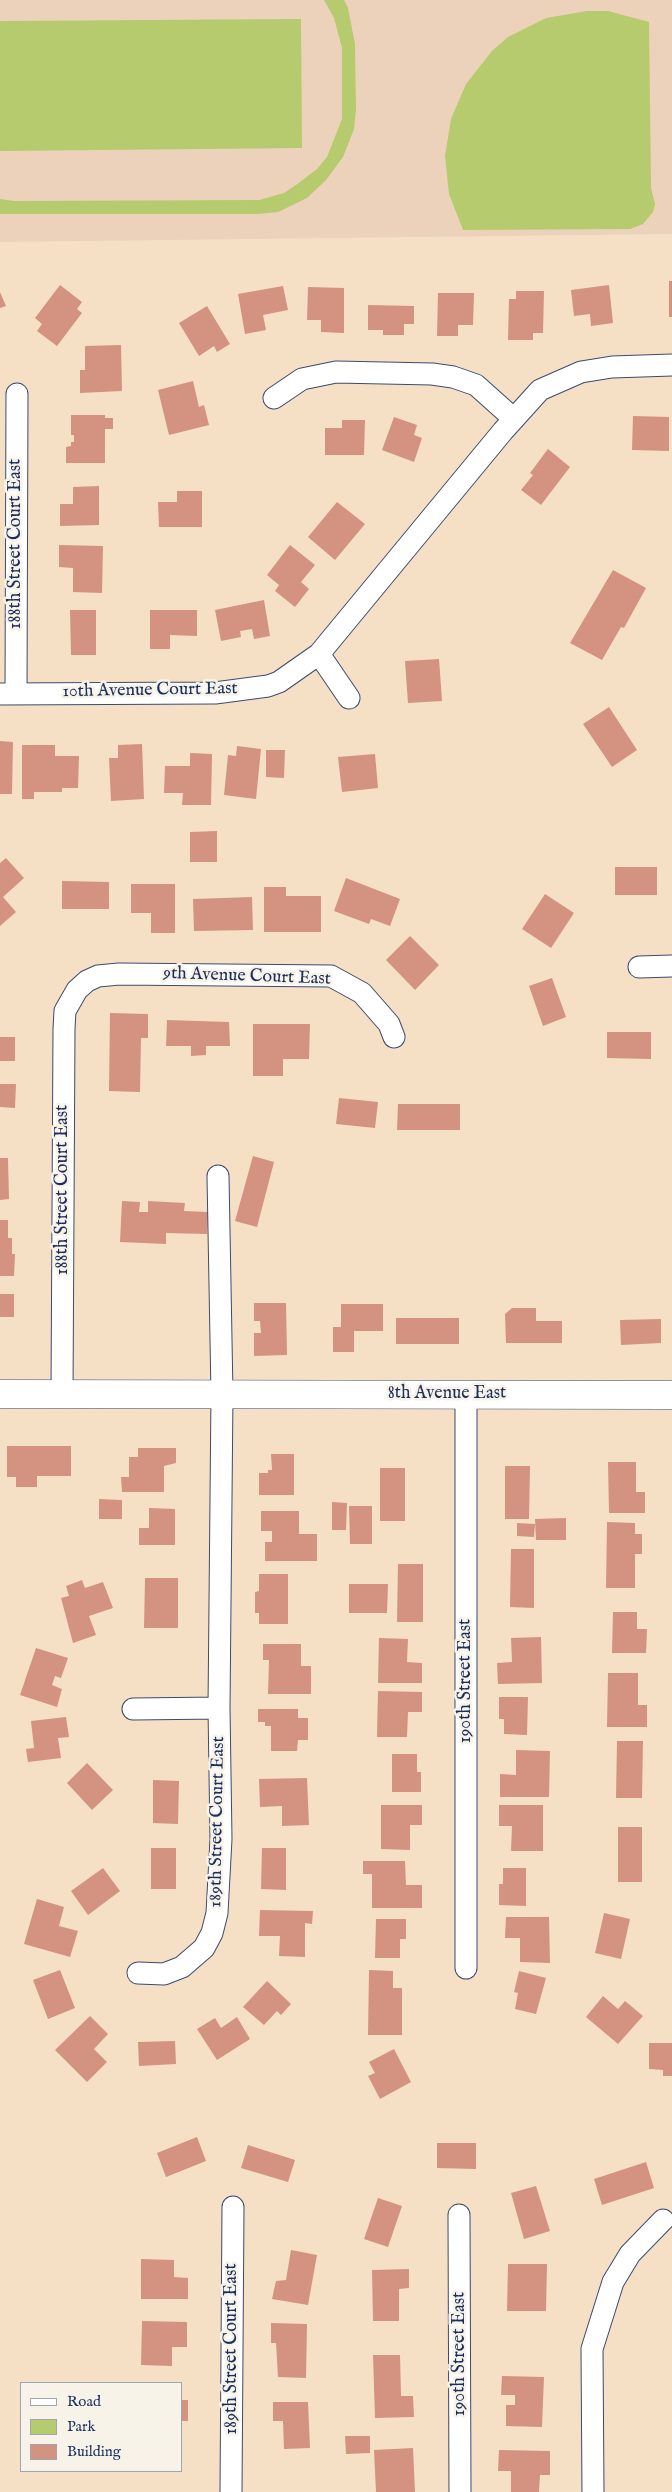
<!DOCTYPE html>
<style>
body{margin:0}
#map{position:relative;width:672px;height:2492px;overflow:hidden;background:#f5e0c6;font-family:"IM FELL English",serif}
canvas{display:block}
.legend{position:absolute;left:20px;top:2382px;width:162px;height:90px;box-sizing:border-box;background:#f7f3e8;border:1px solid #9fa5b1;margin:0;padding:6px 9px;list-style:none;font-size:15px;color:#1b2f5e}
.legend li{display:flex;align-items:center;gap:10px;height:25px}
.legend b{width:25px;border:1px solid #9fa5b1}
</style>
<div id="map">
<canvas width="672" height="2492"></canvas>
<ul class="legend">
<li><b style="height:6px;background:#fff"></b>Road</li>
<li><b style="height:14px;background:#b6ca6e"></b>Park</li>
<li><b style="height:14px;background:#d49280"></b>Building</li>
</ul>
</div>
<script>
const ctx = document.querySelector('canvas').getContext('2d');
ctx.lineJoin = 'round';
function fillPath(path, color) { ctx.fillStyle = color; ctx.fill(path, 'evenodd'); }
const toPath = rows => new Path2D(rows.map(r => 'M' + r).join(''));
function strokePath(path, color, width, dash) { ctx.strokeStyle = color; ctx.lineWidth = width; ctx.lineCap = dash ? 'butt' : 'round'; ctx.setLineDash(dash || []); ctx.stroke(path); }
function drawText(font, color, halo, rows, align = 'center') {
  ctx.font = font + ' "IM FELL English",serif'; ctx.lineWidth = 5; ctx.setLineDash([]); ctx.textBaseline = 'middle'; ctx.strokeStyle = halo; ctx.fillStyle = color; for (const [text, x, y, turn = 0] of rows) {
    ctx.save(); ctx.translate(x, y); ctx.rotate((+turn || 0) * Math.PI / 180); ctx.textAlign = isNaN(turn) ? turn : align; if (halo) ctx.strokeText(text, 0, 0); ctx.fillText(text, 0, 0); ctx.restore();
  }
}
const built = toPath([
 [0,0,672,0,672,234,0,242]
]);
const green = toPath([
 [324,0,344,0,348,8,355,44,356,110,354,129,343,157,326,180,307,198,278,212,258,214,0,214,0,199,14,201,259,200,284,193,296,185,317,169,327,157,342,119,342,48,334,18],
 [587,11,608,11,649,22,651,188,655,204,653,212,643,224,630,229,463,230,449,194,445,156,451,119,466,84,492,51,508,37,546,18],
 [301,19,302,148,0,151,0,21]
]);
const building = toPath([
 [669,281,672,281,672,317,669,317],
 [60,285,82,302,77,309,82,313,57,346,37,331,42,324,35,318],
 [609,285,613,323,591,326,590,314,574,316,571,290],
 [283,286,288,310,263,315,266,330,245,334,238,294],
 [308,287,344,288,344,333,321,332,321,320,307,320],
 [516,291,544,291,543,333,533,333,533,340,508,340,509,299,516,299],
 [0,292,6,306,0,308],
 [438,293,474,293,473,325,458,325,458,336,437,336],
 [368,305,414,306,414,324,404,324,404,335,383,335,383,330,368,330],
 [207,306,230,344,217,352,214,346,199,356,179,323],
 [121,345,122,391,80,393,80,370,85,370,85,346],
 [193,381,199,407,204,405,209,425,169,435,158,390],
 [71,415,105,415,105,418,113,418,113,429,105,429,105,463,66,463,66,447,71,446,71,442,74,442,74,435,71,435],
 [633,416,669,417,669,451,632,450],
 [394,417,417,425,414,435,422,438,414,462,382,450],
 [342,420,365,420,364,455,325,455,325,428,342,428],
 [548,449,570,467,541,505,521,490,533,475,530,473],
 [99,486,99,525,60,526,60,504,73,504,73,487],
 [177,491,202,491,202,527,159,527,158,502,177,502],
 [337,502,365,524,335,560,308,537],
 [59,545,103,546,102,593,73,592,73,568,59,567],
 [290,545,315,565,301,582,309,589,295,607,275,591,279,585,267,575],
 [613,570,646,588,624,628,621,627,602,660,570,643],
 [264,600,270,636,254,639,252,629,240,631,241,637,221,641,215,610],
 [70,610,96,610,96,655,71,655],
 [150,610,197,610,197,636,170,635,170,649,150,649],
 [439,659,442,701,408,703,405,661],
 [609,707,637,750,612,767,583,724],
 [0,741,13,742,12,794,0,794],
 [142,744,144,799,111,801,109,758,118,758,118,745],
 [22,745,55,745,55,756,79,756,78,788,62,788,62,792,34,792,34,799,22,799],
 [237,746,261,749,256,799,224,795,228,755,236,756],
 [266,750,285,750,284,778,266,777],
 [190,753,212,754,211,805,182,805,183,793,164,793,165,766,190,766],
 [375,754,378,788,342,792,338,757],
 [217,831,217,862,190,862,190,832],
 [6,858,24,878,3,897,16,912,0,926,0,863],
 [615,867,657,867,657,895,615,895],
 [346,878,400,899,390,926,371,919,369,924,334,911],
 [62,881,109,882,109,909,62,909],
 [131,884,175,884,175,933,151,933,151,913,131,913],
 [264,887,286,887,286,896,321,896,321,932,264,932],
 [545,894,574,913,551,948,522,929],
 [252,897,253,930,194,931,193,899],
 [410,936,439,965,415,990,386,960],
 [552,978,566,1017,543,1026,529,986],
 [110,1013,148,1014,148,1038,141,1038,140,1092,109,1091],
 [167,1020,229,1022,230,1046,206,1046,206,1055,191,1056,191,1046,166,1046],
 [253,1024,310,1024,309,1059,283,1059,283,1076,253,1076],
 [607,1032,651,1032,651,1059,607,1058],
 [0,1037,15,1037,15,1061,0,1061],
 [0,1084,16,1084,15,1108,0,1107],
 [339,1098,378,1102,375,1128,336,1124],
 [398,1104,460,1104,460,1130,397,1130],
 [253,1156,274,1162,257,1227,235,1221],
 [0,1158,8,1158,9,1199,0,1200],
 [122,1201,140,1202,139,1212,148,1212,148,1201,185,1203,184,1211,208,1212,207,1234,166,1233,166,1244,120,1242],
 [0,1220,8,1220,8,1238,12,1238,12,1254,15,1254,14,1276,0,1276],
 [0,1294,14,1294,14,1317,0,1317],
 [254,1303,286,1303,287,1355,254,1356,254,1333,261,1333,260,1321,254,1321],
 [341,1304,383,1304,383,1331,354,1331,354,1352,333,1352,333,1327,341,1327],
 [512,1308,536,1308,536,1321,562,1321,562,1343,506,1343,505,1314],
 [396,1318,459,1318,459,1344,396,1344],
 [661,1319,661,1343,621,1345,620,1320],
 [7,1446,71,1446,71,1476,37,1476,37,1487,16,1487,16,1477,7,1477],
 [138,1448,176,1448,176,1463,164,1466,164,1492,122,1492,121,1477,129,1477,129,1457,138,1457],
 [271,1454,294,1454,294,1495,259,1495,259,1473,268,1473,268,1470,272,1470],
 [608,1462,636,1462,636,1492,645,1492,645,1513,609,1513],
 [505,1466,530,1466,529,1519,505,1519],
 [380,1468,405,1468,405,1521,380,1521],
 [99,1499,122,1500,122,1519,99,1519],
 [332,1502,347,1503,346,1530,332,1530],
 [349,1506,372,1506,372,1544,350,1544],
 [149,1508,175,1509,175,1545,139,1545,139,1528,149,1528],
 [261,1511,299,1511,299,1534,317,1534,317,1561,265,1561,265,1542,272,1542,272,1531,261,1531],
 [566,1518,566,1540,536,1540,535,1519],
 [607,1522,635,1523,635,1534,642,1534,642,1554,635,1554,635,1588,606,1588],
 [517,1523,535,1524,534,1537,517,1536],
 [511,1549,534,1549,534,1608,510,1607],
 [398,1564,423,1564,423,1622,397,1622],
 [259,1574,288,1574,288,1624,259,1624,259,1613,255,1613,255,1592,259,1591],
 [145,1578,178,1578,178,1628,144,1628],
 [82,1580,85,1588,103,1582,113,1608,89,1616,96,1635,73,1643,61,1598,69,1596,66,1586],
 [349,1584,388,1584,387,1613,349,1613],
 [613,1612,637,1612,637,1629,647,1629,646,1653,612,1653],
 [541,1637,542,1683,498,1684,497,1663,512,1662,511,1638],
 [379,1638,408,1639,407,1662,422,1663,422,1683,378,1683],
 [263,1644,301,1644,301,1666,311,1666,311,1694,268,1694,269,1660,263,1660],
 [36,1648,68,1658,61,1678,55,1676,52,1685,62,1689,57,1707,20,1695],
 [608,1673,638,1673,638,1705,647,1705,647,1727,607,1727],
 [378,1691,422,1692,422,1712,408,1712,407,1737,377,1737],
 [499,1697,528,1697,527,1735,504,1734,504,1719,499,1719],
 [258,1709,298,1709,298,1718,308,1718,308,1740,298,1740,297,1751,271,1751,271,1726,265,1726,265,1722,258,1722],
 [66,1717,69,1737,58,1738,61,1758,28,1762,26,1749,34,1748,31,1721],
 [617,1741,643,1741,642,1798,616,1798],
 [516,1750,550,1751,549,1797,500,1797,500,1774,516,1775],
 [392,1754,417,1754,417,1772,421,1772,421,1792,392,1792],
 [87,1763,113,1790,92,1810,67,1783],
 [307,1778,309,1825,282,1826,282,1806,260,1807,259,1779],
 [153,1780,179,1781,178,1824,153,1823],
 [381,1805,422,1805,422,1825,410,1825,410,1850,381,1849],
 [499,1805,543,1805,543,1851,511,1851,512,1826,499,1826],
 [618,1827,642,1827,642,1882,618,1882],
 [151,1848,176,1848,176,1889,151,1889],
 [262,1848,286,1848,286,1890,261,1889],
 [363,1861,405,1861,406,1885,422,1885,422,1908,372,1908,372,1874,363,1874],
 [103,1868,120,1891,88,1915,71,1891],
 [503,1868,526,1868,526,1906,499,1905,499,1884,503,1884],
 [37,1899,64,1907,59,1926,78,1931,70,1957,24,1944],
 [260,1910,313,1911,312,1924,305,1923,305,1957,279,1956,280,1936,259,1936],
 [604,1913,630,1919,621,1959,595,1953],
 [506,1917,549,1917,550,1963,520,1962,520,1938,505,1938],
 [376,1919,406,1919,406,1939,400,1939,400,1958,375,1958],
 [60,1970,75,2008,48,2019,33,1980],
 [369,1970,393,1971,393,1988,402,1988,402,2035,368,2035],
 [519,1971,546,1978,536,2014,515,2009,518,1993,514,1992],
 [267,1981,291,2004,281,2015,277,2011,264,2025,243,2007],
 [603,1996,618,2009,625,2001,643,2016,618,2044,586,2017],
 [90,2016,108,2034,94,2049,107,2062,87,2082,55,2050],
 [237,2017,250,2039,217,2060,197,2029,215,2018,221,2028],
 [175,2041,176,2064,139,2066,138,2042],
 [649,2043,672,2043,672,2076,663,2076,663,2070,649,2069],
 [394,2049,411,2082,380,2099,368,2076,375,2073,369,2062],
 [197,2137,206,2161,166,2177,157,2153],
 [437,2143,476,2143,476,2169,437,2168],
 [248,2145,295,2160,288,2182,241,2168],
 [646,2162,654,2188,602,2205,594,2179],
 [536,2186,550,2231,524,2239,511,2193],
 [378,2198,402,2206,388,2247,364,2239],
 [291,2250,317,2255,308,2305,272,2299,276,2281,286,2280],
 [141,2259,174,2260,174,2277,188,2278,188,2299,141,2299],
 [508,2264,547,2264,546,2311,507,2311],
 [409,2269,409,2288,399,2289,399,2321,373,2321,372,2270],
 [142,2321,187,2322,187,2347,172,2347,172,2366,141,2365],
 [271,2323,307,2324,306,2378,278,2377,276,2343,271,2343],
 [373,2355,400,2355,401,2396,413,2396,414,2417,375,2418],
 [502,2376,544,2377,542,2427,506,2426,506,2405,515,2405,515,2395,501,2395],
 [181,2400,188,2400,188,2421,181,2421],
 [273,2402,308,2402,310,2448,284,2449,283,2421,273,2421],
 [345,2436,370,2436,370,2453,346,2454],
 [413,2448,415,2492,376,2492,374,2450],
 [499,2450,550,2451,550,2475,540,2475,539,2492,511,2492,511,2471,498,2471]
]);
const street = toPath([
 [274,398,302,379,336,372,432,374,453,377,476,385,514,419],
 [319,654,349,698],
 [16,693,17,394],
 [0,694,215,693,268,686,279,682,319,654,503,431,540,390,581,372,612,367,672,365],
 [639,967,672,966],
 [62,1394,64,1029,65,1011,77,990,87,981,98,976,119,974,331,976,362,993,389,1024,394,1037],
 [466,1394,466,1968],
 [133,1709,219,1708],
 [138,1973,164,1974,182,1967,204,1948,212,1933,217,1913,221,1839,219,1708,222,1394,218,1176],
 [459,2215,460,2492],
 [231,2492,233,2207],
 [593,2492,592,2349,613,2282,630,2254,663,2220]
]);
const secondary = toPath([
 [0,1394,672,1395]
]);
const streetNames = [
 ["188th Street Court East",16,544,-90],
 ["10th Avenue Court East",150,691,-1],
 ["9th Avenue Court East",247,977,2],
 ["188th Street Court East",63,1190,-90],
 ["8th Avenue East",447,1394],
 ["190th Street East",466,1681,-90],
 ["189th Street Court East",218,1822,-89],
 ["189th Street Court East",232,2349,-90],
 ["190th Street East",460,2354,-90]
];
fillPath(built, '#edd2bb');
fillPath(green, '#b6ca6e');
fillPath(building, '#d49280');
strokePath(street, '#3c4a6e', 23);
strokePath(secondary, '#3c4a6e', 29);
strokePath(street, '#fff', 21);
strokePath(secondary, '#fff', 28);
drawText('18px', '#1b2f5e', '#f7f3e8', streetNames);
</script>
